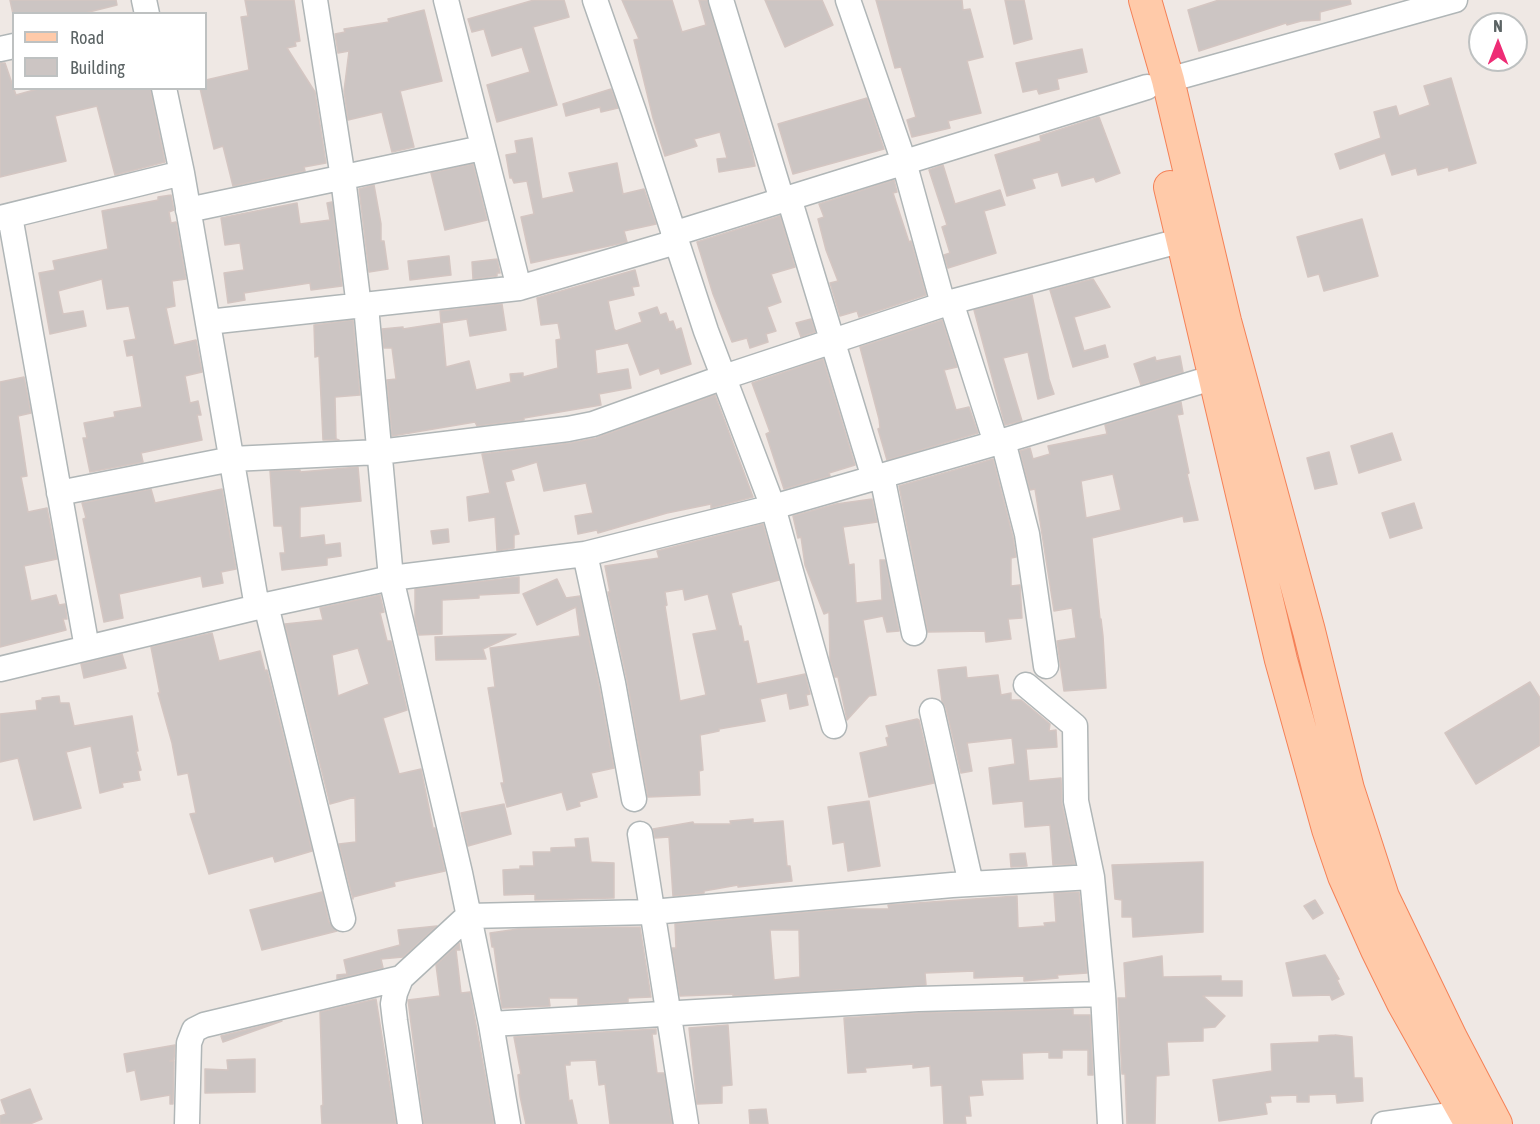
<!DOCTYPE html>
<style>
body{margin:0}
#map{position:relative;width:1540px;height:1124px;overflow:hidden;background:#efe8e4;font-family:"Asap Condensed",sans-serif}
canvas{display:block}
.legend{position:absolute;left:12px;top:12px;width:195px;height:78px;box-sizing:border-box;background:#fff;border:2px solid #bec1c1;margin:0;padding:8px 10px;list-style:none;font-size:18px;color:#5c6465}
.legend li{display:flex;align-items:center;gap:12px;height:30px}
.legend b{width:30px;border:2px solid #bec1c1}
.north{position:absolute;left:1468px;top:12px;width:60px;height:60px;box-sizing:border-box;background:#fff;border:2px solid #bec1c1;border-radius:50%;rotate:0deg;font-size:16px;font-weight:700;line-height:24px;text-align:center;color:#5c6465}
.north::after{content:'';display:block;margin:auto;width:21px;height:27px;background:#ee2c75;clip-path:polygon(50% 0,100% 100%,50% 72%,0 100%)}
</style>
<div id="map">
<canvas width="1540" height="1124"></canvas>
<ul class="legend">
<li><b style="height:8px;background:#ffcaa9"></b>Road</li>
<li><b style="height:16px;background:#ccc5c3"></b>Building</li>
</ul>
<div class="north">N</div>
</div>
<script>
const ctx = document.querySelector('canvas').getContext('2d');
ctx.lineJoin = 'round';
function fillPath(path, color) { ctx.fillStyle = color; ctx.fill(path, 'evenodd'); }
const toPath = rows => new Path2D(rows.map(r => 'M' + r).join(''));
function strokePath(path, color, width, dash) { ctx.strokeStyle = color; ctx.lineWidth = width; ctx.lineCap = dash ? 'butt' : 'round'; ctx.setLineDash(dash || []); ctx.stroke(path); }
const building = toPath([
 [10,0,116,0,117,5,81,14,13,14,10,0],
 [245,0,294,0,300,41,295,42,296,46,287,48,315,92,326,163,304,167,305,171,233,186,223,146,214,149,200,88,206,88,206,80,249,70,241,17,248,16,245,0],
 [534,0,564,0,569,17,533,27,557,105,497,122,487,85,530,72,522,47,492,56,484,29,472,32,468,19,534,0],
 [622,0,672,0,682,32,706,25,699,0,707,0,752,151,755,166,719,172,717,159,727,158,720,132,694,139,697,146,665,156,653,118,634,40,639,39,622,0],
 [765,0,822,0,833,25,785,47,765,0],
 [876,0,962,0,963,10,970,9,983,57,967,61,981,113,948,121,950,128,912,137,907,120,916,117,901,67,895,68,876,0],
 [1005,0,1024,0,1032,39,1014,44,1005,0],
 [1219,0,1350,0,1351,4,1320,12,1320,20,1301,21,1287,25,1286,23,1199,51,1188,10,1219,0],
 [424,10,442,81,400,91,414,147,392,152,382,112,348,120,344,91,349,51,338,53,335,34,345,32,344,29,389,22,388,19,424,10],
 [1082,49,1087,72,1057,79,1059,89,1039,94,1037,89,1023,92,1016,63,1082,49],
 [0,63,5,63,16,95,41,88,150,88,165,162,115,175,97,106,55,116,66,161,0,177,0,63],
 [1451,78,1476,163,1449,171,1448,167,1418,175,1416,168,1392,175,1385,153,1340,169,1335,154,1381,138,1374,112,1396,106,1399,116,1430,105,1424,86,1451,78],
 [611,89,618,108,601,112,600,107,566,116,563,104,611,89],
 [867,98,884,149,793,174,778,124,867,98],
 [1099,117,1120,173,1096,182,1094,177,1062,186,1058,172,1032,179,1035,188,1007,196,995,155,1041,141,1040,136,1099,117],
 [532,138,542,199,574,192,569,173,617,163,623,194,644,189,656,224,624,231,627,242,531,263,521,217,534,214,527,181,514,183,512,178,510,178,506,155,517,153,515,141,532,138],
 [473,164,487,220,445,230,431,173,473,164],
 [943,165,955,204,1000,190,1005,205,984,211,996,253,948,268,944,255,950,253,942,227,947,225,929,170,943,165],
 [894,180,897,192,893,193,909,242,911,241,926,295,859,317,857,311,840,316,830,283,838,281,826,250,818,219,824,217,819,204,894,180],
 [374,185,381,224,381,241,384,241,388,269,369,272,359,189,374,185],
 [171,195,174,210,169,212,171,223,176,222,186,279,172,281,175,306,166,308,174,345,196,340,202,372,185,376,190,403,198,401,201,415,197,415,202,440,141,453,143,462,90,472,83,438,87,438,84,423,115,417,114,412,142,407,133,355,127,356,124,341,136,339,129,306,107,309,102,279,58,291,63,314,83,311,86,326,50,334,39,273,55,270,53,261,108,249,102,211,158,200,158,197,171,195],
 [332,202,342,286,311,290,310,283,244,293,245,300,228,303,224,273,244,270,240,243,225,245,221,218,297,203,300,224,330,220,327,203,332,202],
 [780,216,795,267,771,274,781,302,767,307,776,331,766,334,768,342,750,348,747,338,732,342,713,294,697,242,780,216],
 [1362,219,1378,276,1324,291,1319,274,1308,277,1297,237,1362,219],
 [449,256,451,275,410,280,408,261,449,256],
 [497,259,500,273,497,273,497,276,473,279,472,262,497,259],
 [635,270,639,286,632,287,634,295,608,301,614,329,616,331,642,322,639,313,657,307,660,315,666,313,669,322,673,321,676,330,681,328,691,364,661,374,659,368,640,375,628,343,595,350,597,374,628,369,631,388,599,394,601,405,524,418,524,420,477,426,475,422,392,436,387,380,396,379,392,348,384,348,382,329,403,327,403,329,442,323,446,367,469,361,476,390,511,382,510,374,523,373,523,377,558,368,556,340,561,339,558,323,541,325,537,298,635,270],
 [1093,279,1110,307,1074,317,1084,351,1105,345,1108,357,1073,367,1050,290,1093,279],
 [1032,295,1049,379,1054,394,1038,399,1028,352,1003,358,1022,421,1005,425,974,310,1032,295],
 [502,304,506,330,470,336,467,319,441,323,440,311,502,304],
 [811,319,815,332,801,337,796,323,811,319],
 [353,320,360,395,335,397,336,439,339,440,323,440,319,356,315,357,314,325,353,320],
 [942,320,957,367,944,370,956,410,969,407,978,433,887,460,878,429,880,428,879,419,860,347,942,320],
 [1180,356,1183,372,1141,385,1134,364,1155,357,1156,361,1180,356],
 [823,359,855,465,829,473,830,476,784,489,766,434,770,432,752,383,823,359],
 [24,377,31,413,18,416,27,476,21,477,28,512,47,508,57,559,24,566,31,601,56,595,59,605,65,604,67,619,63,619,66,630,0,647,0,382,24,377],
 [715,395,753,497,711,508,711,504,667,513,598,533,597,530,578,534,575,516,593,513,586,483,544,491,537,462,511,470,514,480,505,482,519,534,514,535,514,548,497,551,495,517,469,521,467,497,490,493,482,454,570,443,596,438,715,395],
 [1181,402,1183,414,1177,415,1189,473,1187,474,1198,520,1184,522,1183,516,1092,538,1100,619,1101,619,1103,636,1106,688,1064,691,1057,641,1076,638,1072,608,1054,611,1035,489,1030,490,1020,451,1030,448,1033,459,1050,454,1048,446,1107,434,1105,425,1181,402],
 [1113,474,1121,510,1086,518,1081,481,1113,474],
 [1392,433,1401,460,1359,473,1351,446,1392,433],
 [1329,452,1337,484,1315,489,1307,458,1329,452],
 [993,459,1013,537,1016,557,1011,558,1011,586,1020,585,1022,618,1008,619,1011,639,986,642,985,631,928,632,899,486,993,459],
 [358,467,361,501,300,507,300,538,324,535,325,545,340,543,341,556,327,558,327,565,282,570,280,553,285,553,282,526,274,526,270,471,300,470,300,472,358,467],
 [151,489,155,503,222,489,236,569,221,572,223,583,203,587,201,576,119,594,123,618,104,622,83,519,86,518,82,503,151,489],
 [872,499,877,522,843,527,849,565,854,564,856,603,882,600,880,560,885,560,899,631,887,632,883,616,863,620,876,695,869,696,847,720,838,677,835,677,830,660,829,612,824,614,805,565,801,537,798,538,793,516,836,504,872,499],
 [1414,503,1422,528,1390,538,1382,513,1414,503],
 [763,524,779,580,731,593,739,626,741,626,744,642,748,641,757,684,805,674,810,694,806,695,808,705,790,709,787,693,760,699,765,721,719,729,719,731,700,735,703,770,699,771,700,795,648,797,627,680,608,592,610,592,605,566,659,558,657,551,763,524],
 [683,589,685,600,708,594,717,630,693,634,706,695,680,701,665,606,667,605,665,592,683,589],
 [448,529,449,542,433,544,431,531,448,529],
 [519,577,519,593,479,595,479,598,442,600,442,634,419,635,415,619,415,589,519,577],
 [557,579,566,598,580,596,599,686,614,768,591,773,597,797,579,802,580,806,567,810,562,792,507,807,501,783,504,783,488,688,495,687,490,648,580,636,576,607,537,625,523,594,557,579],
 [380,595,384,612,380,613,387,641,391,641,407,710,383,718,399,774,421,769,433,828,435,828,445,871,394,882,395,886,353,897,353,899,339,844,356,842,355,797,330,804,285,624,323,620,320,608,380,595],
 [358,648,369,684,338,696,332,655,358,648],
 [212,633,219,661,260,651,265,671,267,670,312,851,275,862,273,856,209,874,190,814,196,813,188,773,178,775,172,743,158,693,160,693,151,647,212,633],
 [516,634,483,649,486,659,436,660,435,637,516,634],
 [122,654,126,668,84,678,81,664,122,654],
 [966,667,967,678,998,675,1001,695,1011,693,1011,700,1021,700,1050,724,1049,731,1056,730,1057,747,1026,749,1029,781,1061,778,1062,804,1075,864,1053,865,1050,825,1025,827,1023,801,993,804,989,768,1015,764,1012,738,967,743,972,771,961,773,946,708,942,701,938,670,966,667],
 [1530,682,1540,698,1540,745,1476,784,1445,733,1530,682],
 [59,696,60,703,69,703,74,726,132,716,138,751,136,751,141,770,138,771,140,780,122,783,123,787,100,793,91,746,66,752,81,808,34,820,18,758,0,762,0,714,37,710,36,701,42,700,42,698,59,696],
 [917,719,919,720,934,783,869,797,860,753,888,746,886,738,889,737,886,726,917,719],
 [869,801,880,866,848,871,844,842,833,844,828,807,869,801],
 [504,804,511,834,468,846,461,813,504,804],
 [753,819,753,823,783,821,787,866,790,866,792,881,738,887,738,885,704,891,704,893,673,896,669,837,655,838,653,829,693,822,694,824,731,824,730,821,753,819],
 [588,838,591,862,614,863,614,898,535,900,535,894,504,895,503,870,520,869,520,866,534,866,533,852,551,852,551,848,576,847,575,839,588,838],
 [1025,853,1027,866,1011,867,1010,854,1025,853],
 [1203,862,1203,932,1133,937,1132,917,1122,917,1122,900,1115,899,1112,865,1203,862],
 [322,892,329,922,337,931,262,950,250,910,322,892],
 [1079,892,1087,973,1057,975,1058,978,1024,981,1024,976,974,978,974,971,925,973,926,985,733,996,733,994,680,996,672,948,676,948,675,924,843,909,889,909,888,905,1017,896,1018,928,1045,926,1044,923,1056,922,1054,893,1079,892],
 [770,930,799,930,800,977,774,980,770,930],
 [1315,900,1323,913,1313,919,1304,906,1315,900],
 [437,926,403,957,381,959,383,968,337,979,337,975,347,974,344,960,400,945,398,930,437,926],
 [640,927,651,997,628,998,628,1002,578,1005,578,998,549,998,550,1006,502,1008,494,947,492,947,490,933,518,929,640,927],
 [459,943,460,950,456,950,461,993,470,992,494,1124,424,1124,408,1000,440,996,436,965,459,943],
 [1325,955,1339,979,1337,980,1344,994,1332,1000,1330,995,1293,996,1286,963,1325,955],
 [1162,956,1163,977,1221,976,1221,981,1242,981,1242,996,1203,996,1225,1016,1215,1027,1203,1028,1203,1041,1167,1042,1169,1075,1156,1076,1155,1124,1127,1124,1125,1074,1122,1074,1118,998,1126,998,1124,963,1162,956],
 [376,999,396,1124,322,1124,321,1106,323,1105,320,1012,376,999],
 [1073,1009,1073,1015,1090,1015,1093,1075,1088,1075,1088,1050,1062,1050,1062,1058,1049,1058,1049,1052,1022,1053,1023,1079,981,1080,983,1095,969,1096,971,1116,965,1116,966,1124,944,1124,942,1085,931,1086,930,1066,913,1068,913,1064,865,1068,866,1072,848,1073,844,1018,919,1013,1073,1009],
 [282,1021,223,1042,221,1036,282,1021],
 [728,1025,732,1085,722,1086,722,1103,697,1104,689,1028,728,1025],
 [656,1029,656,1034,652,1034,657,1073,664,1073,672,1124,610,1124,605,1084,599,1085,596,1060,570,1061,570,1065,565,1065,569,1101,572,1100,577,1124,526,1124,520,1096,518,1075,521,1074,514,1037,656,1029],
 [1335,1035,1352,1037,1354,1078,1362,1078,1363,1101,1337,1103,1336,1094,1309,1095,1309,1102,1297,1102,1297,1095,1270,1096,1271,1102,1265,1103,1267,1114,1219,1121,1213,1080,1272,1071,1271,1044,1319,1042,1319,1036,1335,1035],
 [175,1045,174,1060,170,1061,174,1061,173,1104,170,1104,170,1095,141,1100,135,1070,127,1072,124,1054,175,1045],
 [255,1059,255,1092,205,1093,205,1069,228,1070,227,1060,255,1059],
 [30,1089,42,1119,30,1124,0,1124,0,1116,6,1114,1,1100,30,1089],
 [766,1109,768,1124,750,1124,749,1110,766,1109]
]);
const minor = toPath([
 [144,0,147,14],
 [315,0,343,178,359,307],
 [446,0,519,288],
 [595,0,634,112,706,331,773,507,834,726],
 [721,0,782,200],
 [848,0,904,162,943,304],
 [0,49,14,46],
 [1168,80,1455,0],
 [164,88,182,173,257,607],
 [789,198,874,478],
 [188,210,482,148],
 [10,216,87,648],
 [0,218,182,173],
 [673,234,1147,87],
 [951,302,996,443],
 [366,306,391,578,460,873,491,1024,508,1124],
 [208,322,519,288,676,242],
 [1003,441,1027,534,1046,666],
 [882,476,914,633],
 [59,493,232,459,379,452,568,429,593,424,724,377,951,302,1183,240],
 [585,554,613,683,634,799],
 [266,605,343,919],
 [0,669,266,605,391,578,585,554,773,507,1003,441,1215,377],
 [1026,685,1075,726,1076,801,1092,877,1103,994,1110,1124],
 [932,711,971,884],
 [640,834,686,1124],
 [491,1024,918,999,1103,994],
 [187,1124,189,1043,194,1030,204,1025,401,978],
 [410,1124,395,1021,393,1004,395,993,401,978,468,916,652,912,952,885,1092,877],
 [1384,1124,1465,1113]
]);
const major = toPath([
 [1145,0,1168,80,1225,321,1309,631,1348,789,1383,897,1451,1038,1496,1124],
 [1170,187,1281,660,1328,829,1344,876,1377,950,1403,1003,1471,1124]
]);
fillPath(building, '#ccc5c3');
strokePath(building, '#d4c6c2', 1.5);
strokePath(minor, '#b0b6b7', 27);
strokePath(major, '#f58157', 34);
strokePath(minor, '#fff', 24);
strokePath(major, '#ffcaa9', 32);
</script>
